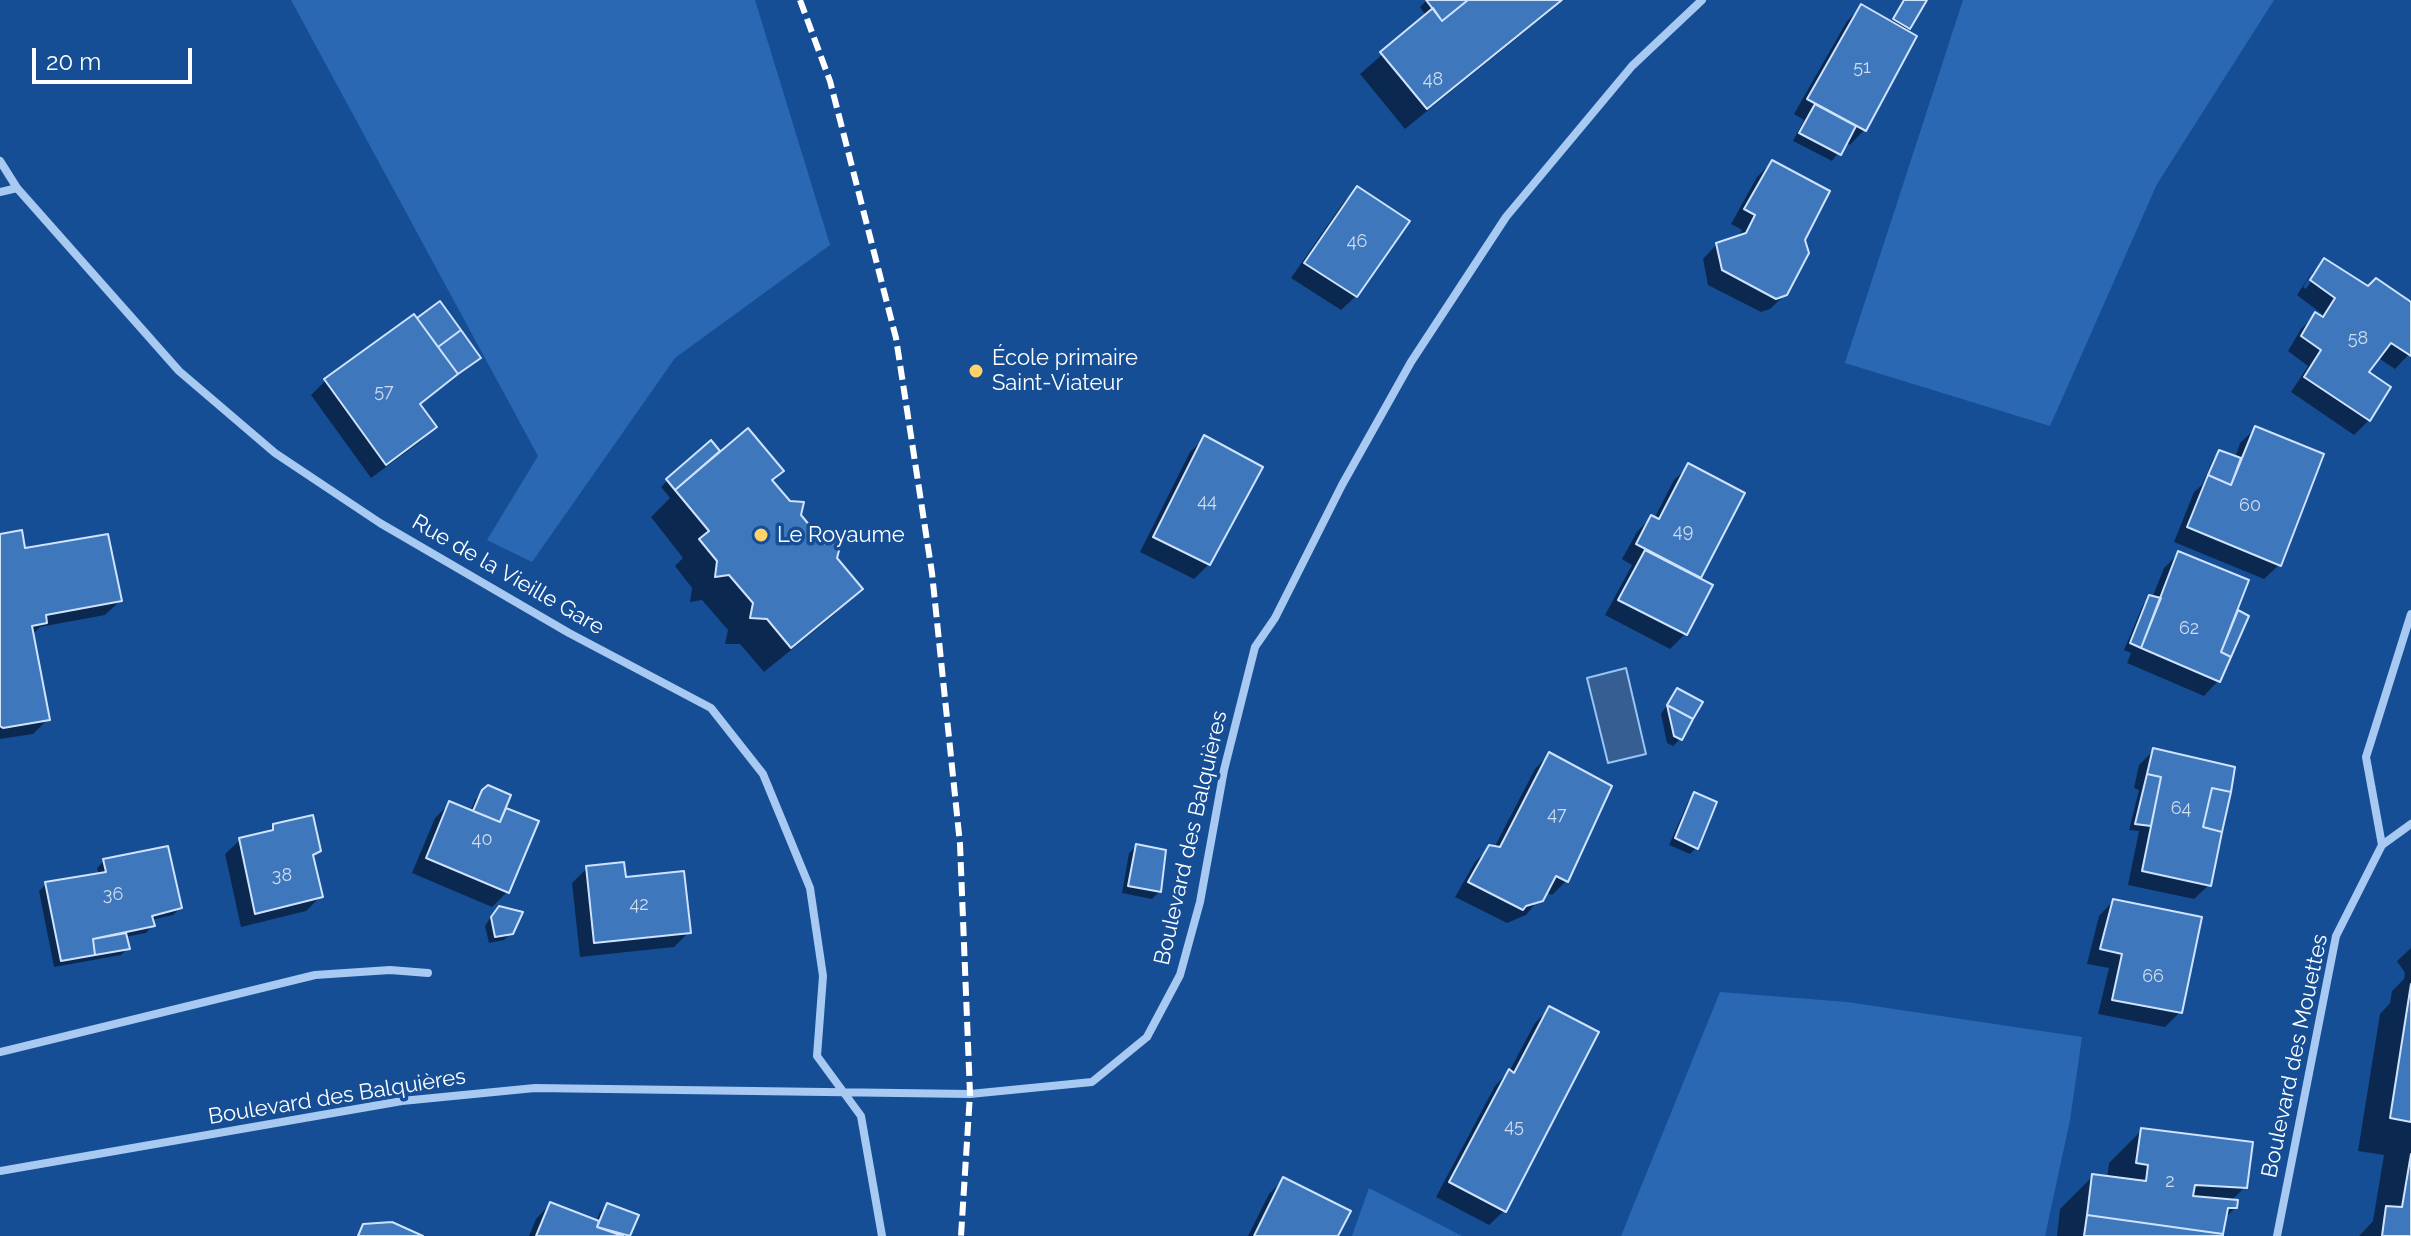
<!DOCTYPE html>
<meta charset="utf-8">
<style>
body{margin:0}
#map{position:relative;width:2411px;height:1236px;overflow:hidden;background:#164e96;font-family:Raleway,sans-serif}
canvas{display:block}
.scale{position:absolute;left:32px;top:48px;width:160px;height:36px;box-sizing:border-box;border:4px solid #fff;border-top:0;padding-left:10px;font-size:24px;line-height:28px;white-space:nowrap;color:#fff;-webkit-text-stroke:6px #164e96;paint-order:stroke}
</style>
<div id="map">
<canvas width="2411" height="1236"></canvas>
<div class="scale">20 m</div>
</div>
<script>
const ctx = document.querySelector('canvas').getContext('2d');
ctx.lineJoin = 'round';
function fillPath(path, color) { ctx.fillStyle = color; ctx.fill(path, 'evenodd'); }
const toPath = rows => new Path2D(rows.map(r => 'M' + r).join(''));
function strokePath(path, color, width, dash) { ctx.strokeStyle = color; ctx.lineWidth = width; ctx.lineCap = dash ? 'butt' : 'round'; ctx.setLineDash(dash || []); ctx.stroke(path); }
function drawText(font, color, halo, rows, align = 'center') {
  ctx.font = font + ' Raleway,sans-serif'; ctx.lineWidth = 7; ctx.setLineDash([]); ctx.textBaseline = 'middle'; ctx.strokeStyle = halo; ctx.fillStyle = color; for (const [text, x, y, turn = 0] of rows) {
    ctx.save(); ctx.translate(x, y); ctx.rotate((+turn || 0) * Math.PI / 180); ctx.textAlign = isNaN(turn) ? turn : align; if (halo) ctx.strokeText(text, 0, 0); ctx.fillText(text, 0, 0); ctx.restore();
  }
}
const green = toPath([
 [291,0,755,0,830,245,675,358,532,562,487,540,538,456],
 [1963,0,2274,0,2157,184,2050,426,1845,363],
 [1720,992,1847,1002,2082,1037,2070,1120,2045,1236,1621,1236],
 [1369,1188,1462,1236,1352,1236]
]);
const water = toPath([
 [1626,668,1646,754,1608,763,1587,678,1626,668]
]);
const shadow = toPath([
 [1427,0,1564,0,1405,129,1360,74,1426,16,1420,7],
 [1903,0,1925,0,1905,32,1915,37,1864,130,1850,145,1846,142,1832,161,1793,141,1804,120,1794,114,1847,21,1861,7,1890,23],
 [1772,162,1803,239,1786,294,1770,309,1761,312,1708,285,1703,259,1717,244,1738,237,1742,230,1731,224,1757,177],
 [1357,188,1356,296,1341,310,1291,278,1343,203],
 [2324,261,2368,289,2411,305,2411,352,2395,369,2377,357,2366,372,2369,420,2354,435,2291,392,2308,366,2288,351,2301,329,2316,314,2320,317,2322,314,2297,295,2310,275],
 [2311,274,2316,274,2306,289,2303,287],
 [439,304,479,358,419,406,435,427,420,442,371,478,311,395,325,381,414,317,417,321],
 [2255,429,2279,565,2264,579,2174,542,2194,492,2202,485,2213,459,2220,452,2235,458,2240,443],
 [1205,438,1209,564,1194,579,1140,552,1190,452],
 [711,458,782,471,771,481,860,589,834,615,764,672,740,644,725,644,728,630,702,600,690,602,692,588,675,566,683,558,651,517,670,498,661,487,668,480],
 [1689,466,1742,494,1698,579,1710,586,1685,634,1670,649,1605,615,1632,565,1622,559,1637,532,1651,517,1654,519,1674,480],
 [0,537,120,601,105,615,40,627,32,635,48,719,33,734,0,739],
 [2179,553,2232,619,2238,613,2218,681,2204,696,2127,663,2131,653,2124,650,2143,605,2150,598,2152,598,2164,568],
 [1677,690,1680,739,1673,746,1667,743,1661,714],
 [2153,751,2209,885,2194,899,2128,885,2139,831,2129,830,2139,790,2134,788,2139,765],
 [1549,754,1566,881,1552,895,1545,892,1526,915,1507,923,1455,897,1475,862,1490,847,1494,848,1535,769],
 [483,792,500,816,507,810,536,822,507,892,492,907,412,873,435,818,450,803,470,812,475,800],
 [1695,795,1697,847,1690,854,1669,845,1688,802],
 [274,826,319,850,311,858,320,897,306,911,241,927,225,854,240,840,266,834],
 [1136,846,1159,892,1152,899,1122,893,1129,853],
 [104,861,180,908,173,915,151,920,152,926,146,933,125,937,128,948,121,955,54,967,39,891,46,884,99,875,97,868],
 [587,868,624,879,689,932,674,947,580,957,572,883],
 [2113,901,2180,1012,2165,1027,2098,1014,2109,968,2087,964,2099,916],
 [492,915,511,933,504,940,489,943,485,926],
 [2411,948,2411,1236,2359,1236,2373,1221,2384,1155,2358,1151,2380,1014,2390,1003,2392,991,2404,979,2405,973,2397,961],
 [1549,1009,1504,1211,1489,1225,1436,1197,1495,1086,1510,1070,1535,1023],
 [2142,1130,2245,1187,2231,1201,2236,1207,2224,1219,2221,1236,2057,1236,2060,1209,2093,1176,2107,1178,2109,1163],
 [1283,1180,1336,1236,1248,1236,1269,1194],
 [550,1204,596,1222,600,1212,608,1205,636,1216,628,1236,529,1236,536,1219]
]);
const building = toPath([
 [1426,0,1468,0,1442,21,1426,0],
 [1468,0,1562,0,1427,109,1380,52,1433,8,1442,21,1468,0],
 [1904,0,1927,0,1910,29,1893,19,1904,0],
 [1861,4,1917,36,1866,131,1807,99,1861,4],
 [1815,104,1856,126,1841,155,1799,133,1815,104],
 [1772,160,1830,191,1805,240,1809,253,1787,295,1776,299,1722,270,1716,243,1746,233,1755,215,1744,209,1772,160],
 [1357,186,1410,221,1357,297,1304,263,1357,186],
 [2324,258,2368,286,2376,278,2411,302,2411,356,2391,343,2369,372,2391,387,2370,421,2304,377,2321,350,2301,336,2315,312,2323,317,2335,298,2310,280,2324,258],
 [440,301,461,330,438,347,417,318,440,301],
 [414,314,458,374,420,404,437,427,386,465,324,379,414,314],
 [461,330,481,358,458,374,438,347,461,330],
 [2255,426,2324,454,2281,566,2187,527,2208,475,2231,485,2255,426],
 [748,428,784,471,772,480,790,501,804,502,801,515,825,544,841,543,837,558,863,589,791,648,767,619,750,618,753,603,729,575,715,577,717,561,699,539,709,531,675,490,748,428],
 [1204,435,1263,467,1210,565,1153,537,1204,435],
 [711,440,720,451,675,490,666,479,711,440],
 [2219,450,2241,458,2231,485,2208,475,2219,450],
 [1688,463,1745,493,1701,578,1636,544,1651,515,1659,519,1688,463],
 [22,530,25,548,108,534,122,601,46,615,47,623,32,626,50,720,3,728,0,726,0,534,22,530],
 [1645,550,1713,585,1687,635,1618,600,1645,550],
 [2178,551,2249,580,2221,652,2231,657,2220,682,2141,648,2178,551],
 [2149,595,2161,598,2141,648,2130,643,2149,595],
 [2238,610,2249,616,2231,657,2221,652,2238,610],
 [1677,688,1703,702,1693,719,1667,705,1677,688],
 [1667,705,1693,719,1682,740,1674,736,1667,705],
 [2153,748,2235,767,2231,792,2212,788,2203,827,2222,832,2211,886,2142,871,2161,777,2147,774,2153,748],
 [1549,752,1612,786,1568,882,1556,876,1543,901,1526,906,1523,910,1468,882,1489,845,1500,847,1549,752],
 [2147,774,2161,777,2151,826,2135,824,2147,774],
 [488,785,511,795,500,822,473,811,482,790,488,785],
 [2212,788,2231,792,2222,832,2203,827,2212,788],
 [1694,792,1717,802,1698,849,1675,838,1694,792],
 [449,801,500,822,506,808,539,821,509,893,426,858,449,801],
 [313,815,321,851,313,855,323,897,255,914,239,838,273,830,273,824,313,815],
 [1136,844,1166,850,1161,892,1128,886,1136,844],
 [168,846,182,908,152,916,155,926,93,939,95,955,61,961,45,882,106,872,103,859,168,846],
 [624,862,626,877,684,871,691,933,594,943,586,866,624,862],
 [2113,899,2202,917,2182,1013,2112,1000,2122,954,2100,949,2113,899],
 [499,906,523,912,513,934,495,937,491,917,499,906],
 [126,933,130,949,95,955,93,939,126,933],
 [2411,984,2411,1122,2390,1118,2411,984],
 [1549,1006,1599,1032,1506,1212,1449,1182,1509,1069,1514,1073,1549,1006],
 [2141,1128,2253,1142,2247,1188,2195,1185,2193,1196,2238,1200,2237,1208,2228,1208,2223,1234,2087,1215,2092,1174,2146,1181,2148,1165,2136,1163,2141,1128],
 [2411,1154,2411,1236,2382,1236,2386,1206,2402,1207,2411,1154],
 [1283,1177,1351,1211,1338,1236,1254,1236,1283,1177],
 [550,1202,599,1221,597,1227,623,1236,536,1236,550,1202],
 [607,1203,639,1215,630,1236,597,1227,607,1203],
 [2087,1215,2223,1234,2223,1236,2084,1236,2087,1215],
 [392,1222,423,1236,358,1236,363,1224,392,1222]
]);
const minor = toPath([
 [0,161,17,188,179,371,275,453,380,523,569,633,711,708,763,774,810,888,823,976,817,1056,861,1116,882,1236],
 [0,192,17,188],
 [2382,845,2366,757,2411,614],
 [0,1052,315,975,390,970,428,973],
 [0,1171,402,1101,535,1088,970,1094,1092,1082,1147,1037,1180,975,1200,902,1224,770,1255,647,1275,618,1342,485,1411,362,1506,217,1632,66,1702,0],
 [2277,1236,2336,936,2382,845,2411,824]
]);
const rail = toPath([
 [800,0,830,81,896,338,932,573,960,844,970,1094,961,1236]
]);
const markers = [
 [976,371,8,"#ffd368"],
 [761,535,8,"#ffd368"]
];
const numberNames = [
 ["51",1862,68],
 ["48",1433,80],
 ["46",1357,242],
 ["58",2358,339],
 ["57",384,392],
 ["44",1207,502],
 ["60",2250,506],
 ["49",1683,532],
 ["62",2189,629],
 ["64",2181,809],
 ["47",1557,815],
 ["40",482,840],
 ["38",282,876],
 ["36",113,895],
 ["42",639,905],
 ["66",2153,977],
 ["45",1514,1127],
 ["2",2170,1182]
];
const poiNames = [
 ["École primaire",992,358],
 ["Saint-Viateur",992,383],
 ["Le Royaume",777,535]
];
const streetNames = [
 ["Rue de la Vieille Gare",508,575,30],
 ["Boulevard des Balquières",1191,838,-77],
 ["Boulevard des Mouettes",2295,1056,-78],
 ["Boulevard des Balquières",337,1097,-9]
];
fillPath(green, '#2a68b4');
fillPath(water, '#365e93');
strokePath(water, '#9ac4f4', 2);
fillPath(shadow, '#0007');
fillPath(building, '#3f77bd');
strokePath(building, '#cfe3fc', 2);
strokePath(minor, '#a8c9f1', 8);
strokePath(rail, '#fff', 6, [14, 6]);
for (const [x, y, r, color] of markers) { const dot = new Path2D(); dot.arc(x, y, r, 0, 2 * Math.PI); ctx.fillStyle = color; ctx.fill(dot); strokePath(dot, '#164e96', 3); }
drawText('18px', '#cfddee', null, numberNames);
drawText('22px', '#fff', '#164e96', poiNames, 'left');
drawText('22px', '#fff', '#164e96', streetNames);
</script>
